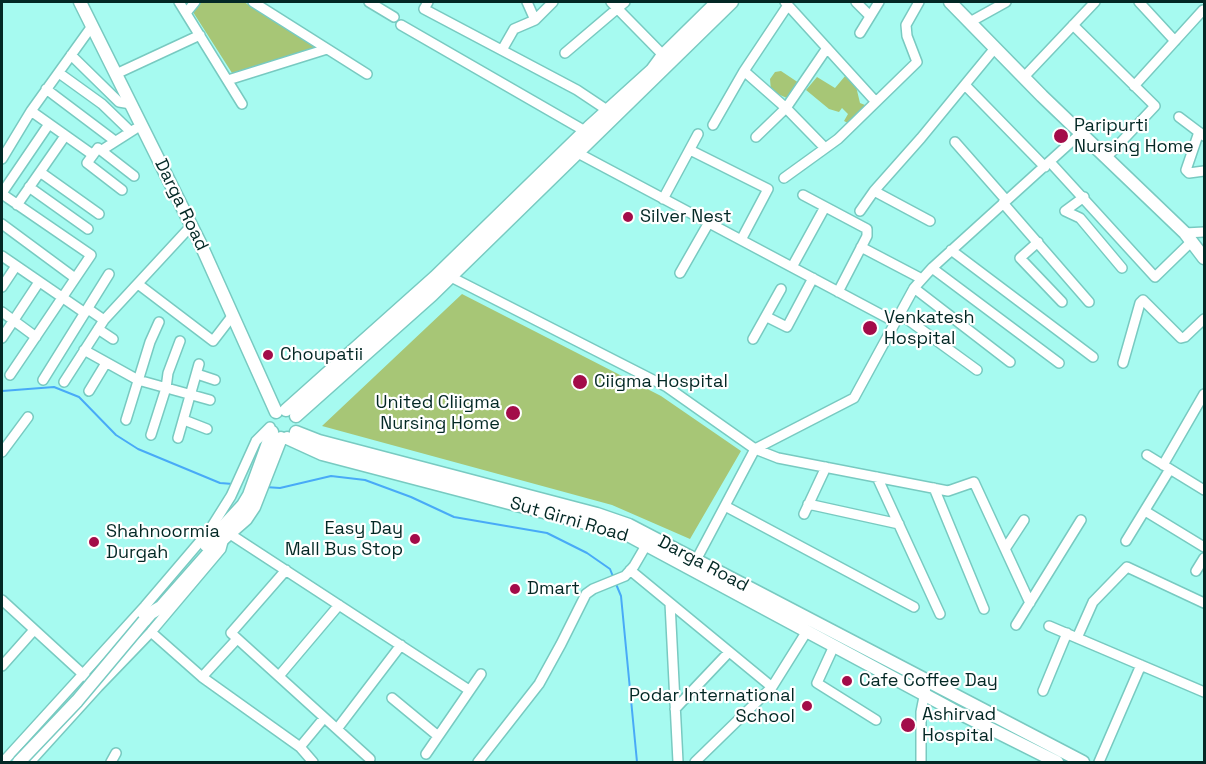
<!DOCTYPE html>
<style>
body{margin:0}
#map{position:relative;width:1206px;height:764px;overflow:hidden;background:#a6faf0;font-family:"Space Grotesk",sans-serif}
canvas{display:block}
.frame{position:absolute;inset:0;border:3px solid #032825;pointer-events:none}
</style>
<div id="map">
<canvas width="1206" height="764"></canvas>
<div class="frame"></div>
</div>
<script>
const ctx = document.querySelector('canvas').getContext('2d');
ctx.lineJoin = 'round';
function fillPath(path, color) { ctx.fillStyle = color; ctx.fill(path, 'evenodd'); }
const toPath = rows => new Path2D(rows.map(r => 'M' + r).join(''));
function strokePath(path, color, width, dash) { ctx.strokeStyle = color; ctx.lineWidth = width; ctx.lineCap = dash ? 'butt' : 'round'; ctx.setLineDash(dash || []); ctx.stroke(path); }
function drawText(font, color, halo, rows, align = 'center') {
  ctx.font = font + ' "Space Grotesk",sans-serif'; ctx.lineWidth = 4.5; ctx.setLineDash([]); ctx.textBaseline = 'middle'; ctx.strokeStyle = halo; ctx.fillStyle = color; for (const [text, x, y, turn = 0] of rows) {
    ctx.save(); ctx.translate(x, y); ctx.rotate((+turn || 0) * Math.PI / 180); ctx.textAlign = isNaN(turn) ? turn : align; if (halo) ctx.strokeText(text, 0, 0); ctx.fillText(text, 0, 0); ctx.restore();
  }
}
const green = toPath([
 [201,2,244,2,317,47,232,73,193,12],
 [781,71,799,83,789,99,771,91,770,79,775,72],
 [846,75,855,82,860,103,865,105,850,124,844,121,848,114,842,108,839,112,829,109,806,90,817,77,835,88],
 [462,294,661,396,741,451,690,539,612,505,322,426]
]);
const stream = toPath([
 [2,391,54,387,79,397,116,435,138,449,220,483,233,484],
 [265,487,280,488,331,476,365,480,411,497,454,517,547,533,587,553,610,569,614,579],
 [616,584,621,596,637,762]
]);
const street = toPath([
 [179,2,242,104],
 [253,2,367,74],
 [369,2,394,17],
 [428,2,424,9,577,90,607,110],
 [527,2,535,20],
 [611,2,663,55],
 [785,2,876,102],
 [856,2,870,16],
 [1139,2,1175,41],
 [186,13,195,2],
 [970,22,1006,2],
 [401,25,585,131],
 [1073,25,1155,106,1106,158],
 [860,33,879,2],
 [502,50,514,29,535,20,553,2],
 [565,53,625,2],
 [71,55,119,102,131,104],
 [744,71,786,108,825,148],
 [59,73,102,104,130,131],
 [116,74,200,35],
 [1024,77,1095,2],
 [228,80,327,49],
 [965,85,1045,167],
 [1134,86,1203,10],
 [46,89,115,141],
 [31,111,93,155],
 [1179,117,1204,136],
 [713,125,744,71,788,5],
 [1199,132,1186,170,1189,173,1204,171],
 [756,137,786,108,827,48],
 [955,142,1006,200],
 [102,150,135,129],
 [690,150,768,189,741,240],
 [574,151,895,322],
 [2,159,31,111,92,26],
 [1050,162,1155,277,1191,242],
 [40,172,99,214],
 [784,178,838,139,917,62,907,36,906,25,919,2],
 [29,187,88,229],
 [122,190,87,163,98,148,134,176],
 [874,191,930,221],
 [2,193,49,124],
 [2,194,91,255,10,375],
 [803,195,867,229,867,236,838,292],
 [1084,197,1065,211,1080,218,1122,268],
 [663,199,698,134],
 [1003,203,1089,302],
 [17,205,65,136],
 [860,211,874,191,921,138,995,48],
 [2,224,75,278],
 [1185,233,1204,232],
 [1038,242,1020,258,1062,302],
 [861,247,922,279],
 [951,250,1093,357],
 [2,256,85,313],
 [792,267,825,207],
 [932,268,1059,363],
 [447,273,451,277,667,387,755,449,778,458,948,491,974,482,1030,603],
 [680,273,708,224],
 [138,284,213,341,233,315],
 [2,287,16,266],
 [914,288,1010,362],
 [2,312,36,337],
 [900,314,977,370],
 [767,317,787,327,813,278],
 [104,320,191,226],
 [98,329,113,339],
 [2,338,39,282],
 [753,339,781,289],
 [84,350,138,380,210,400],
 [1123,363,1140,303,1143,300,1181,338,1185,337,1204,319],
 [197,374,215,380],
 [43,380,109,274],
 [64,382,104,320,88,309],
 [89,391,106,363],
 [126,420,150,342,159,322],
 [184,420,207,429],
 [151,435,166,388,168,373,180,341],
 [178,438,199,364],
 [2,452,28,417],
 [1147,455,1204,490],
 [1163,465,1204,394],
 [877,477,940,614],
 [934,488,984,609],
 [808,504,899,524],
 [725,506,914,607],
 [1145,511,1204,547],
 [804,514,826,467],
 [230,534,469,690],
 [1126,541,1170,469],
 [1005,549,1024,520],
 [694,564,755,449,854,398,914,288,932,268,1081,133],
 [286,570,231,633,370,759],
 [630,570,772,687],
 [1196,571,1204,558],
 [2,600,86,677],
 [670,603,678,762],
 [1016,625,1081,520],
 [1049,626,1204,692],
 [151,632,202,677,300,747,313,762],
 [1077,638,1093,602,1127,567,1204,603],
 [834,646,817,683,876,720],
 [2,666,34,630],
 [279,676,339,605],
 [202,677,237,639],
 [1043,691,1067,633],
 [392,698,438,736],
 [675,709,729,652],
 [337,729,401,645],
 [300,747,324,718],
 [426,754,481,674],
 [3,762,145,606,209,531,231,496,256,441,270,427],
 [30,762,98,687,151,632,221,549,224,538],
 [111,762,116,753],
 [478,762,539,684,561,644,586,594,593,589,625,576,634,566,648,542],
 [695,762,772,687,807,631],
 [921,762,921,712,927,682],
 [1099,762,1141,665]
]);
const secondary = toPath([
 [80,2,201,245,276,412],
 [950,2,1042,96,1185,233,1204,258],
 [286,410,435,277,589,127,652,70,663,55,717,2],
 [296,416,432,295,732,2],
 [296,432,319,441,597,514,629,525,1083,762],
 [287,438,322,454,624,533,953,710,1057,762],
 [206,545,243,505,249,495,272,432],
 [144,621,151,613,161,607,215,546,246,519,254,507,281,438]
]);
const secondaryBridge = toPath([
 [19,762,77,701,144,621]
]);
const markers = [
 [1061,136,8,"#a30c49"],
 [628,217,6,"#a30c49"],
 [870,328,8,"#a30c49"],
 [268,355,6,"#a30c49"],
 [580,382,8,"#a30c49"],
 [513,413,8,"#a30c49"],
 [415,539,6,"#a30c49"],
 [94,542,6,"#a30c49"],
 [515,589,6,"#a30c49"],
 [847,681,6,"#a30c49"],
 [807,706,6,"#a30c49"],
 [908,725,8,"#a30c49"]
];
const poiNames = [
 ["Paripurti",1074,126],
 ["Nursing Home",1074,147],
 ["Silver Nest",640,217],
 ["Venkatesh",884,318],
 ["Hospital",884,339],
 ["Choupatii",280,355],
 ["Ciigma Hospital",594,382],
 ["United CIiigma",500,403,"right"],
 ["Nursing Home",500,424,"right"],
 ["Easy Day",403,529,"right"],
 ["Mall Bus Stop",403,550,"right"],
 ["Shahnoormia",106,532],
 ["Durgah",106,553],
 ["Dmart",527,589],
 ["Cafe Coffee Day",859,681],
 ["Podar International",795,696,"right"],
 ["School",795,717,"right"],
 ["Ashirvad",922,715],
 ["Hospital",922,736]
];
const streetNames = [
 ["Darga Road",181,205,64],
 ["Sut Girni Road",569,520,16],
 ["Darga Road",703,564,28]
];
fillPath(green, '#a7c676');
strokePath(stream, '#48aaf7', 2);
strokePath(street, '#78cac1', 12);
strokePath(secondary, '#78cac1', 15);
strokePath(street, '#fff', 9);
strokePath(secondary, '#fff', 12);
strokePath(secondaryBridge, '#78cac1', 15, []);
strokePath(secondaryBridge, '#fff', 12);
for (const [x, y, r, color] of markers) { const dot = new Path2D(); dot.arc(x, y, r, 0, 2 * Math.PI); ctx.fillStyle = color; ctx.fill(dot); strokePath(dot, '#fff', 2); }
drawText('18px', '#032825', '#fff', poiNames, 'left');
drawText('18px', '#032825', '#fff', streetNames);
</script>
